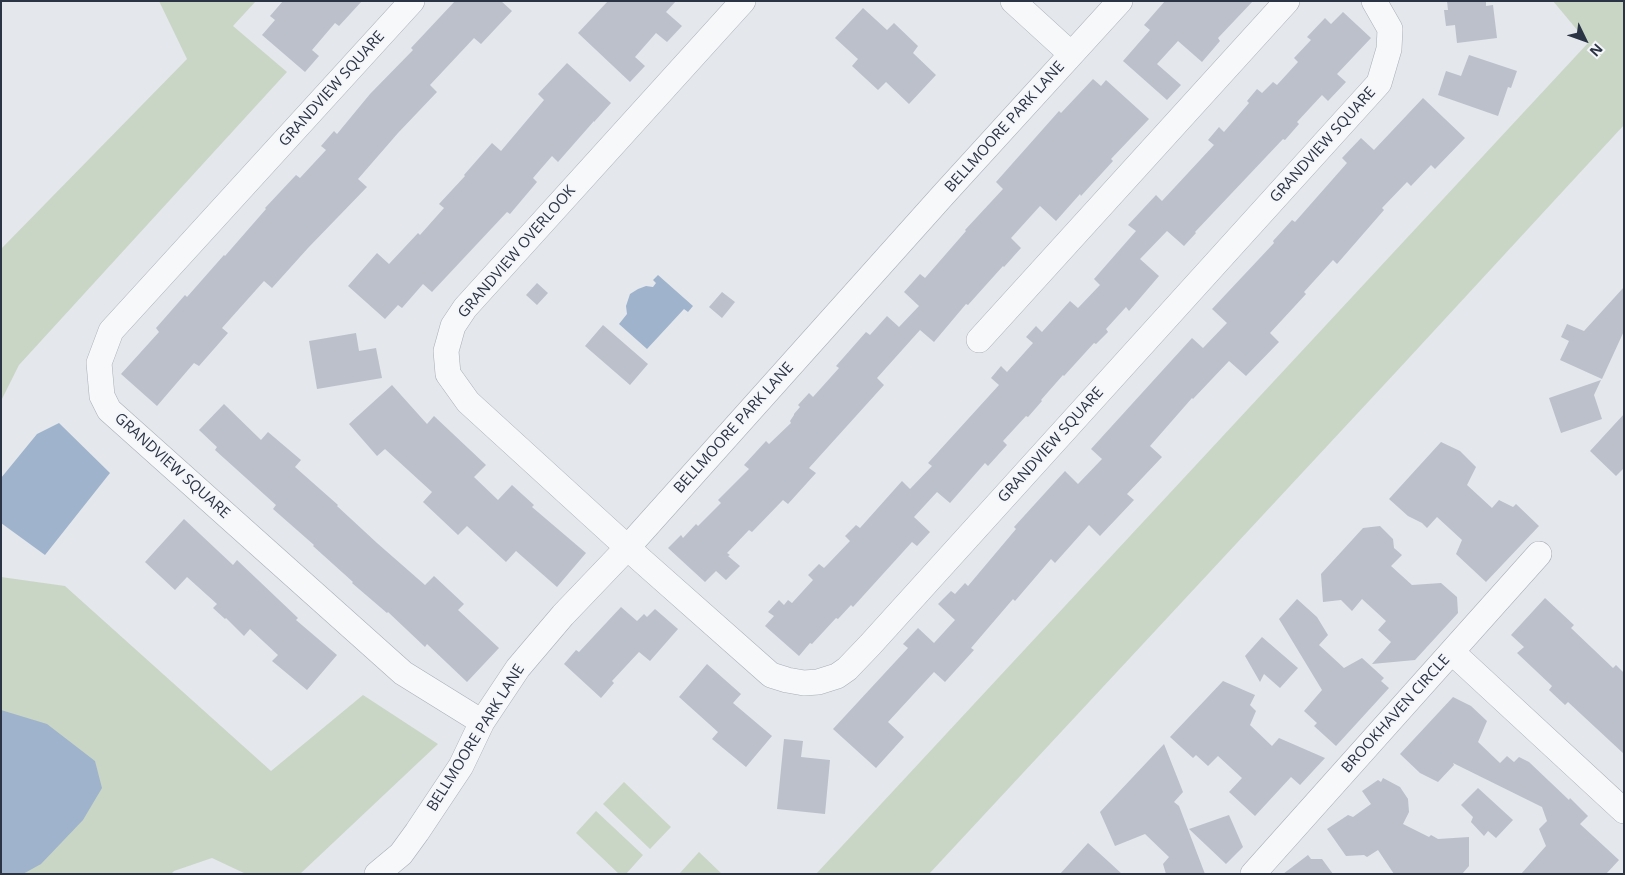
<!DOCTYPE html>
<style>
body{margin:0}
#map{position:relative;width:1625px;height:875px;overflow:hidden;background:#e4e7ec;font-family:"Open Sans",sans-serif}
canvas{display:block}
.frame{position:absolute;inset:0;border:2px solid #2b3445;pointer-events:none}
.north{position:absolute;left:1560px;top:15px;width:50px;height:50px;-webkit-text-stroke:4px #f4f6f9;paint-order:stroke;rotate:132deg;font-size:14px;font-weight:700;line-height:20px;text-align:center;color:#2b3445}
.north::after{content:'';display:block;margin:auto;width:18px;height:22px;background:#2b3445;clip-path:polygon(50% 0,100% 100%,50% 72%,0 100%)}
</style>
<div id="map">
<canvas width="1625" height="875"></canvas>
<div class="frame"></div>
<div class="north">N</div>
</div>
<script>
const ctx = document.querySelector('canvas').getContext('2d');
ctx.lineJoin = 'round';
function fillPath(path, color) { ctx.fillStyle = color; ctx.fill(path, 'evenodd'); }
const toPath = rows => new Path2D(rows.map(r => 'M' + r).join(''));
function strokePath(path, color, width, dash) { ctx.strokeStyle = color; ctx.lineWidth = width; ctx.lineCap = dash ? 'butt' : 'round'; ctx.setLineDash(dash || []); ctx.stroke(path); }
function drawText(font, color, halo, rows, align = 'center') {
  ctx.font = font + ' "Open Sans",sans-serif'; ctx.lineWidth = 4; ctx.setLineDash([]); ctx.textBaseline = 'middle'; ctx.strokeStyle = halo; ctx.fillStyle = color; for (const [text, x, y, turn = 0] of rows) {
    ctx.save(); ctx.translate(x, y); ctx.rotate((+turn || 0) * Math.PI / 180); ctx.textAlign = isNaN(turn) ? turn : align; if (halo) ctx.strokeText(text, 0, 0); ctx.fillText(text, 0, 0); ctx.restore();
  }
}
const green = toPath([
 [159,1,256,1,233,26,287,72,19,365,1,401,1,249,187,59],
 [1553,1,1624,1,1624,125,1396,372,929,874,816,874,1588,43],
 [1,577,65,586,271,771,363,695,438,744,300,874,246,874,212,858,174,871,171,874,1,874],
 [624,782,671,827,650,849,603,804],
 [596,811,643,855,626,874,619,874,576,833],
 [699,852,722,874,679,874]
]);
const water = toPath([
 [658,275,693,306,688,312,684,309,647,349,619,324,627,314,626,306,630,294,638,289,646,286,653,287,656,283,653,280],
 [59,423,110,473,45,555,1,523,1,478,37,434],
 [1,710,47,724,95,761,102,788,83,820,41,864,23,874,1,874]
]);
const building = toPath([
 [283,1,362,1,339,26,335,23,312,50,319,56,305,72,262,35,275,20,270,16],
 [455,1,501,1,512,11,481,44,474,38,430,85,437,92,398,133,358,179,367,187,308,248,272,288,264,281,222,328,228,333,199,366,194,363,157,406,121,374,159,332,156,328,185,295,187,297,224,255,225,256,266,209,265,208,296,175,300,178,326,150,321,146,334,131,337,134,370,94,413,50,411,48],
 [608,1,676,1,666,12,682,26,667,42,656,33,635,57,645,66,630,82,578,33],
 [1165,1,1253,1,1218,38,1220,41,1202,62,1178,41,1157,64,1181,85,1167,100,1123,61,1150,30,1144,25],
 [1447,1,1486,1,1486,6,1493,5,1497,38,1457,43,1455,25,1446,26,1444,10,1448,10],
 [863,8,887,30,894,23,918,46,913,53,936,75,909,104,886,82,878,90,852,66,858,59,835,38],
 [1343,12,1371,38,1337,74,1346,82,1328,101,1322,95,1297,122,1299,124,1285,140,1283,139,1195,232,1196,233,1184,246,1167,231,1140,259,1159,276,1129,311,1126,307,1106,329,1108,332,1096,344,1094,343,1064,376,1063,375,1041,400,1042,401,1028,417,1026,416,1003,441,1007,445,988,466,985,463,950,503,937,492,914,517,930,532,917,546,912,542,853,607,851,605,838,619,836,618,812,644,810,643,799,656,765,626,774,616,768,612,779,600,784,605,788,600,792,603,813,580,808,575,819,564,824,568,828,564,850,541,845,536,856,525,860,528,902,481,910,489,932,466,928,463,999,385,991,378,1001,366,1007,372,1033,343,1026,337,1036,326,1042,332,1070,301,1078,308,1100,285,1094,279,1136,231,1128,225,1156,195,1162,201,1214,145,1208,140,1219,127,1224,132,1249,103,1247,101,1257,89,1262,93,1273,82,1277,85,1298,62,1294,58,1311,40,1307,37,1325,18,1331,24],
 [1469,55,1517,71,1511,88,1508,87,1498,116,1438,95,1446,71,1461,76],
 [567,63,611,103,594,122,594,121,558,162,552,156,533,178,537,182,510,214,507,212,432,292,423,284,402,308,398,305,385,319,348,286,377,253,389,264,418,233,420,235,444,208,439,204,465,176,464,175,492,143,501,151,544,100,538,94],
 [1093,79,1101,86,1106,80,1149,119,1111,159,1113,161,1081,196,1080,194,1056,221,1040,206,1011,238,1021,248,1004,267,1003,266,968,305,966,304,934,342,920,330,877,378,884,385,809,468,816,473,788,504,783,500,752,532,749,530,727,553,730,555,728,556,740,566,726,580,716,571,705,582,668,548,681,535,683,538,696,524,698,526,721,503,718,500,749,469,744,465,766,441,769,444,791,423,790,421,794,415,794,414,800,407,798,405,809,393,813,397,839,368,836,366,866,332,870,335,887,316,899,327,919,306,904,292,920,274,925,278,966,231,965,230,1003,189,996,182,1059,111,1061,113],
 [1423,98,1465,138,1435,169,1431,165,1411,186,1407,182,1382,208,1384,210,1337,264,1333,260,1304,292,1306,294,1270,333,1279,342,1246,376,1229,361,1193,399,1192,398,1150,446,1162,457,1127,494,1134,500,1100,536,1089,525,1055,563,1051,559,1015,601,1013,599,971,648,974,650,945,682,934,672,888,722,904,737,876,768,833,729,908,648,903,644,918,628,934,643,955,620,938,604,951,591,955,594,965,583,968,586,1016,529,1014,527,1065,471,1078,484,1102,459,1091,449,1192,338,1203,348,1227,323,1212,309,1274,243,1273,241,1292,220,1295,222,1347,163,1342,158,1361,138,1374,150],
 [537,283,548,293,537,305,526,295],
 [1624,287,1624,331,1602,379,1560,360,1569,341,1561,337,1567,324,1584,331],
 [722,292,735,302,722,318,709,307],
 [603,325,648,364,630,385,585,346],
 [356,333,359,351,376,348,382,378,317,389,309,341],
 [1601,380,1594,395,1602,419,1561,433,1549,398],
 [392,385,427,424,434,416,486,465,474,477,498,500,512,485,534,505,532,507,586,553,557,587,516,551,506,562,467,526,458,535,423,502,432,492,385,449,377,456,349,424],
 [224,404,261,440,268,432,301,460,295,467,338,505,337,506,377,543,425,585,434,576,464,604,458,610,499,648,467,682,427,644,425,647,388,612,387,613,352,583,353,582,313,546,314,545,273,509,276,505,215,450,217,447,199,430],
 [1624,414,1624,468,1616,476,1590,451],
 [1441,442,1460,451,1476,467,1467,485,1492,508,1499,500,1513,507,1516,504,1539,526,1486,582,1456,554,1462,540,1437,517,1427,528,1422,523,1408,516,1389,499],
 [184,519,233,565,237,560,298,618,296,620,337,655,307,690,272,661,278,655,250,629,244,636,226,618,225,619,213,608,217,604,187,577,175,590,145,562],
 [1380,526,1393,539,1394,548,1402,555,1391,566,1412,585,1441,583,1457,597,1458,613,1415,660,1372,664,1391,642,1378,630,1386,621,1362,599,1352,611,1341,600,1323,602,1321,574,1363,528],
 [1545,598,1574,625,1571,628,1613,668,1616,665,1624,673,1624,754,1568,702,1565,705,1549,690,1552,686,1517,653,1524,647,1511,635],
 [1297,599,1317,617,1328,635,1319,645,1344,668,1362,658,1384,678,1381,681,1389,688,1336,746,1314,726,1317,723,1304,711,1322,690,1279,619],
 [621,607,637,621,644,614,647,617,655,609,678,629,650,661,639,652,612,681,614,683,601,698,564,664,576,650,579,652],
 [1262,637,1298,668,1280,688,1264,674,1260,682,1245,656],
 [707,664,741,694,733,703,772,736,746,767,712,739,718,732,679,697],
 [1223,681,1255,695,1250,705,1256,711,1250,725,1272,746,1279,738,1325,758,1300,785,1291,777,1255,816,1229,792,1242,778,1218,756,1208,766,1196,755,1193,758,1170,737],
 [1453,697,1471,706,1487,721,1478,742,1500,763,1507,756,1514,762,1519,757,1529,762,1569,800,1570,798,1588,816,1580,824,1619,860,1606,874,1521,874,1546,846,1539,829,1547,821,1542,807,1453,763,1454,765,1438,782,1420,773,1400,754],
 [784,739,803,741,801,757,830,760,825,814,777,809],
 [1164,744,1183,792,1174,802,1179,806,1205,874,1166,874,1163,864,1169,857,1145,834,1115,846,1100,812],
 [1383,778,1400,787,1408,799,1409,812,1403,824,1429,837,1431,835,1438,839,1469,837,1469,866,1462,874,1394,874,1378,850,1367,857,1364,855,1346,856,1327,829,1348,815,1353,817,1371,804,1362,791,1378,780,1381,782],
 [1478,788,1513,820,1496,838,1488,831,1484,836,1471,822,1473,817,1461,805],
 [1229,815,1243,847,1226,864,1189,829],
 [1088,843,1109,862,1122,874,1060,874],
 [1308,855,1311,859,1322,859,1333,874,1283,874]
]);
const minor = toPath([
 [412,1,111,331,99,363,102,396,109,410,403,673,482,722],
 [743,1,465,308,453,326,446,351,448,374,468,402,640,559,771,675,787,680,804,683,818,682,837,676,847,669,870,645,1379,83,1389,49,1390,29,1374,1],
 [1013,1,1071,54],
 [979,340,1287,1],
 [1452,652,1624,811],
 [377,874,401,854,417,832,461,766,482,722,518,668,563,615,628,547,944,194,1120,1],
 [1253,874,1539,554]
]);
const streetNames = [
 ["GRANDVIEW SQUARE",332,89,-48],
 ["BELLMOORE PARK LANE",1005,127,-48],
 ["GRANDVIEW SQUARE",1323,145,-48],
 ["GRANDVIEW OVERLOOK",517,252,-49],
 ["BELLMOORE PARK LANE",734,428,-48],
 ["GRANDVIEW SQUARE",1051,445,-48],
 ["GRANDVIEW SQUARE",172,466,42],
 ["BROOKHAVEN CIRCLE",1396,714,-48],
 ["BELLMOORE PARK LANE",476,738,-58]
];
fillPath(green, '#c9d6c5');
fillPath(water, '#9fb4cc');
fillPath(building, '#bbc0ca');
strokePath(minor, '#a9aeb7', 26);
strokePath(minor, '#f7f8fa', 25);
drawText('15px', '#2b3445', '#f4f6f9', streetNames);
</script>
